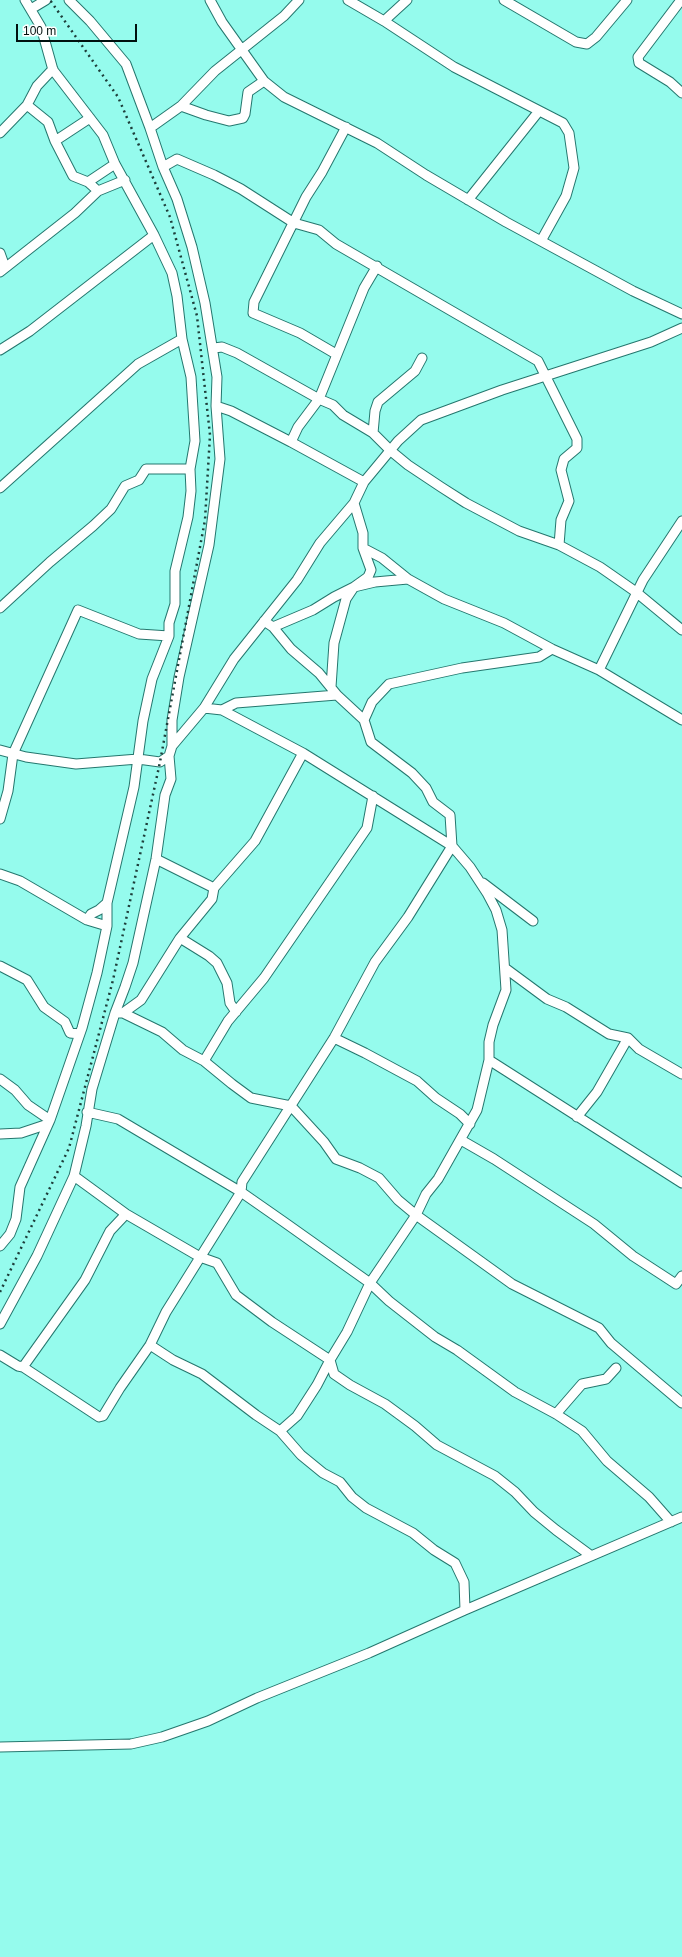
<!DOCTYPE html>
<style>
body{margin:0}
#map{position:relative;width:682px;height:1957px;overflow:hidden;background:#95fbed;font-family:Arial,sans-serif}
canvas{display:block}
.scale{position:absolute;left:16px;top:24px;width:121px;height:18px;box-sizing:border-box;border:2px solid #00100e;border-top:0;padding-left:5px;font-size:12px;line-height:14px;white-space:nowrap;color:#00100e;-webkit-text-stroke:3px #fff;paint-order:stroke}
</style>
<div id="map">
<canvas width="682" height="1957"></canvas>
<div class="scale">100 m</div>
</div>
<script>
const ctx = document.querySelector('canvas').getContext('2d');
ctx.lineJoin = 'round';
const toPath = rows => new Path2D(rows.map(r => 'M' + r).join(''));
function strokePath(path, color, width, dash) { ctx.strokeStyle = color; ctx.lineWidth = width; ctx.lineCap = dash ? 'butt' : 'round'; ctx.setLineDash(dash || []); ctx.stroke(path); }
const minor = toPath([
 [69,0,90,21,126,64,150,128],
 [210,0,222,22,264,81,284,97,377,143,426,175,506,222,633,291,682,314],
 [348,0,384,21,454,67,563,123,569,133,574,168,566,196,541,241],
 [504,0,576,42,587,44,596,37,627,0],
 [681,0,638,57,639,63,670,82,682,93],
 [31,9,46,0],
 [384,21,407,0],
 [27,105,48,122,55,141,90,118],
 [181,106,206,115,229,121,243,118,245,114,248,92,264,81],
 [0,133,27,105,37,86,53,69],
 [55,141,73,176,88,182,98,191],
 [163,167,177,159,214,175,241,189,294,223,319,230,336,244,538,361,577,439,577,448,564,459,561,470,569,501,561,520,559,545],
 [88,182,115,164],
 [468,200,539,111],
 [0,253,5,267],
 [0,272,75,213,98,191,125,180],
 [214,348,222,347,237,353,319,399,333,405,343,415,373,433,391,451,408,465,441,487,466,503,519,531,559,545,600,567,636,592,682,630],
 [0,350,30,331,154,235],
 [336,354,300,333,253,313,254,302,306,197,322,172,346,127],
 [216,406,231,411,291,442,364,482],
 [373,433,375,411,378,402,415,371,422,358],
 [291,442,298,427,319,399,364,288,377,266],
 [0,488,138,364,182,339],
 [354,503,363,533,363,548,382,558,408,579,444,599,504,623,552,649,599,670,682,720],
 [0,608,50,562,93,526,111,509,125,486,139,480,146,469,190,469],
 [273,627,313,610,334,597,354,587,375,582,408,579],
 [599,670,643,580,682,521],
 [331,687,334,643,346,599,354,587,368,577,371,570,363,548],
 [204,708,222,710,303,753,452,846,470,867,487,893,496,910,502,930,506,990,493,1025,489,1042,489,1060,477,1110,438,1179,426,1194,416,1215,370,1283,347,1332,330,1360,317,1385,297,1416,280,1431],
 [222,710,236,703,337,695],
 [364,720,372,702,389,684,462,668,539,657,552,649],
 [172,746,172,720,179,677,209,545,220,459,216,406,217,377,205,303,192,247,177,199,163,167,150,128,181,106,215,71,284,16,299,0],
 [0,750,26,757,76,764,138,759,160,762,169,756,172,746,204,708,234,659,297,580,320,543,354,503,364,482,398,441,421,420,502,390,651,342,682,328],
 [0,819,8,791,13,754,78,610,139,634,169,636],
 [0,874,20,881,87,920,107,926],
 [483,883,533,921],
 [214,888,255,841,303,753],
 [87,920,91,914,99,910,107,903],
 [180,938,209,956,217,963,227,983,230,1003,236,1012],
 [0,966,27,980,44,1007,65,1022,70,1033,80,1034],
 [505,968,547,999,566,1007,609,1034,628,1038,639,1049,682,1074],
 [115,1013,123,1013,162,1032,183,1050,204,1061,232,1084,251,1098,291,1106,324,1142,336,1159,360,1168,379,1178,398,1200,416,1215,512,1284,599,1328,611,1343,682,1403],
 [123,1013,141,1000,180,938,212,899,214,888,156,859],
 [334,1038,365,1053,417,1081,436,1098,460,1114,470,1124],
 [489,1060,682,1183],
 [204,1061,228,1021,264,978,367,828,373,796],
 [0,1079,15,1090,28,1105,50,1120],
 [87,1112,118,1119,241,1192,284,1222,370,1283,389,1301,435,1337,457,1350,515,1392,556,1414,582,1431,607,1461,649,1497,671,1522],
 [577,1117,597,1092,628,1038],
 [0,1134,21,1133,48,1124],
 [461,1140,494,1159,594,1224,633,1256,676,1284,682,1276],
 [74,1176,126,1214,200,1257,217,1263,236,1295,272,1322,330,1360,334,1374,350,1385,385,1404,415,1426,437,1445,495,1476,515,1492,534,1512,556,1530,590,1555],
 [0,1246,10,1234,16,1219,20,1187,50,1120,82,1028,97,973,107,926,107,903,134,787,143,721,152,679,169,636,169,623,175,604,175,571,188,517,191,491,190,469,195,441,191,377,182,339,177,296,172,273,154,235,115,164,103,135,53,70,41,27,25,0],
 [0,1324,37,1256,74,1176,86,1126,92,1089,115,1013,125,987,133,963,156,859,165,795,171,779,169,756],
 [150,1345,173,1360,202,1374,256,1415,280,1431,301,1455,323,1473,340,1482,352,1497,366,1508,413,1533,434,1550,455,1563,464,1582,465,1610],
 [0,1355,18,1366,23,1367,99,1417,103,1416,120,1388,150,1345,166,1312,241,1192,242,1182,334,1038,375,962,408,917,452,846,450,815,433,802,426,788,412,773,371,742,364,720,337,695,319,673,291,649,273,627,264,621],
 [23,1367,85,1280,110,1231,126,1214],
 [556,1414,582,1384,606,1379,616,1368],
 [0,1747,131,1744,162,1737,208,1721,257,1698,369,1653,465,1610,682,1517]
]);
const rail = toPath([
 [0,1292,69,1148,113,980,160,762,205,520,210,435,197,316,170,217,118,97,50,0]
]);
strokePath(minor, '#25776e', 11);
strokePath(minor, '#fff', 9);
strokePath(rail, '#1d3e3a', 2.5, [2, 4]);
</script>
